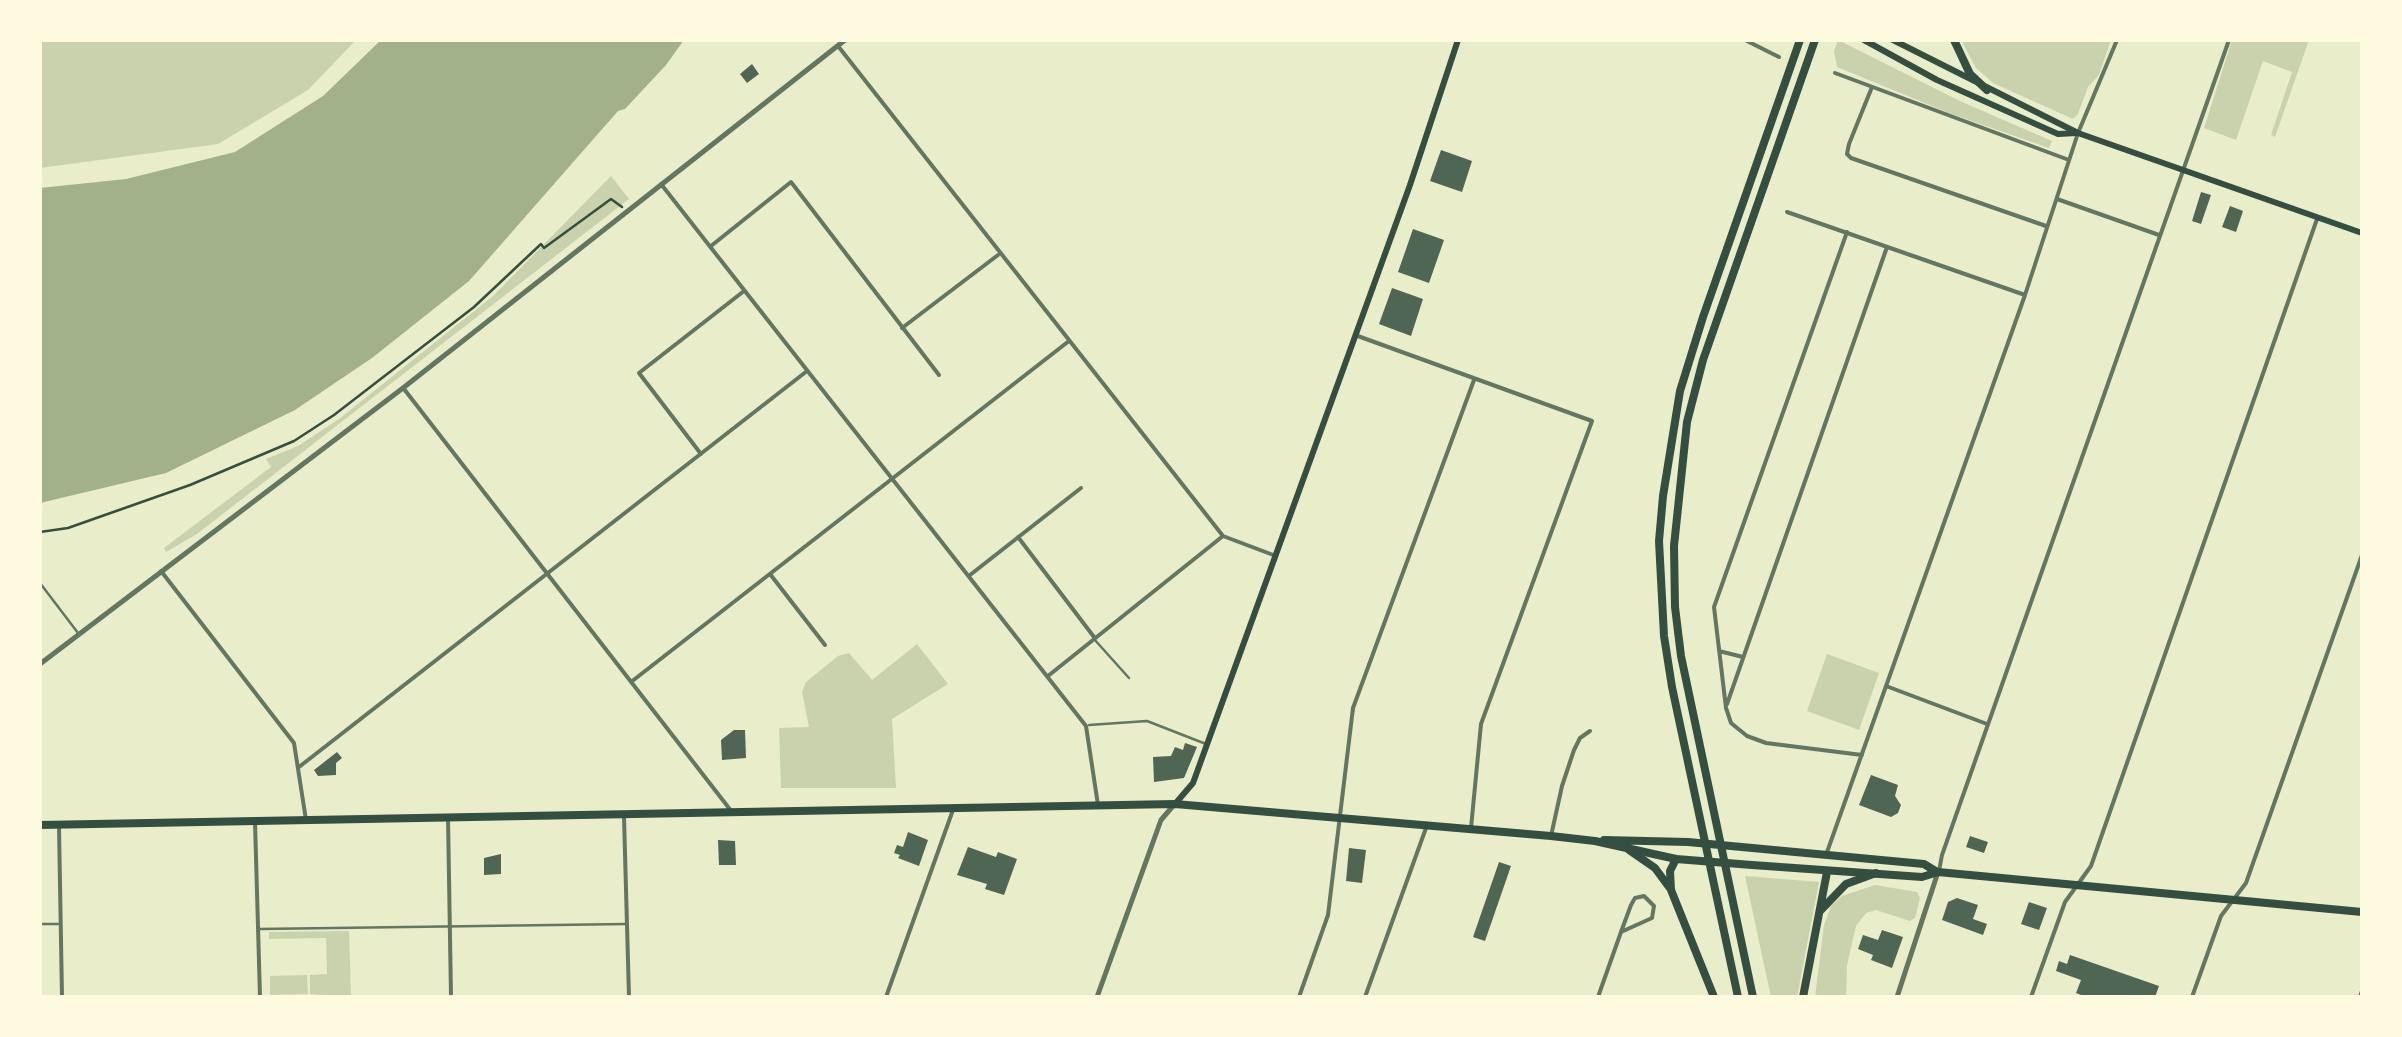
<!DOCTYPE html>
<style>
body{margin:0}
#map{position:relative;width:2402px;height:1037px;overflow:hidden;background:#e9edc9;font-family:Commissioner,sans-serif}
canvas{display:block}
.frame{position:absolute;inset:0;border:42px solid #fefae0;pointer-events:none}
</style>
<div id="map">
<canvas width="2402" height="1037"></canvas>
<div class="frame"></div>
</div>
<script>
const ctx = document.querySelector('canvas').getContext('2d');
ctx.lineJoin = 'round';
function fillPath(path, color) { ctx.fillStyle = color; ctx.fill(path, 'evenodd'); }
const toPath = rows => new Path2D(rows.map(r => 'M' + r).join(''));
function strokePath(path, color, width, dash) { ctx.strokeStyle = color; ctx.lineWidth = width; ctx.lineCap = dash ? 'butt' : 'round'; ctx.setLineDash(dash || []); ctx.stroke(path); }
const green = toPath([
 [40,40,356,40,308,90,218,144,40,168],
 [1838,40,1962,102,2052,141,2049,148,1949,113,1837,67,1834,51],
 [1961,40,2111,40,2099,75,2088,87,2078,114,2073,119,1993,83,1976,68],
 [2232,40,2309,40,2275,137,2271,135,2292,72,2263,61,2236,140,2204,128],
 [611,176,629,199,197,534,166,552,164,548,271,467,266,459,298,446,339,419,493,296],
 [917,644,948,684,892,719,896,788,781,788,779,728,809,727,802,692,806,682,838,656,849,653,872,680],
 [1827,654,1879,673,1859,730,1807,711],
 [1745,876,1819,882,1797,997,1771,997],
 [1875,885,1917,892,1920,898,1915,918,1910,921,1876,910,1866,913,1856,926,1847,965,1846,997,1815,997,1824,925,1831,906,1842,896],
 [349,931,351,997,310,994,310,975,327,974,326,938,269,939,269,932],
 [307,975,308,994,270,995,270,976]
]);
const water = toPath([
 [381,40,684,40,666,65,625,109,618,111,469,281,372,358,295,410,166,473,40,503,40,188,126,179,235,152,323,96]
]);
const building = toPath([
 [752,64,759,74,747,83,740,74],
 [1441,150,1472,161,1462,192,1430,181],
 [2201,192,2211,195,2201,224,2192,221],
 [2230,206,2243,211,2236,232,2222,227],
 [1413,229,1444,240,1429,283,1398,272],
 [1392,288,1423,299,1411,336,1379,324],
 [734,730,745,730,746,758,722,760,721,740],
 [1185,743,1197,747,1184,778,1154,782,1153,757,1171,756,1175,747,1183,750],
 [337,752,342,758,336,763,336,775,318,776,314,770],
 [1871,775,1898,785,1895,796,1901,805,1898,813,1891,817,1859,805],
 [908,832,928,840,919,866,898,858,900,855,894,853,897,845,903,847],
 [1970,836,1988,842,1984,853,1966,847],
 [718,840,735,841,736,865,719,865],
 [968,847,996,857,998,852,1017,859,1004,895,985,889,987,884,957,875],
 [1349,848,1366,850,1362,883,1346,881],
 [501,854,501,874,484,875,484,858],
 [1499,862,1511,866,1485,941,1473,937],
 [1957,898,1978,905,1973,919,1987,924,1983,935,1942,920,1948,902],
 [2029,902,2047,908,2039,930,2021,924],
 [1882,930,1903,937,1892,968,1871,960,1873,955,1858,949,1863,935,1878,940],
 [2070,955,2159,986,2155,997,2086,997,2076,993,2081,980,2056,971,2059,961,2067,964]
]);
const path = toPath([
 [40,532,68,528,190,485,294,441,334,415,474,307,541,244,544,248,611,199,622,207]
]);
const service = toPath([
 [40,583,78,633],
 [1094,639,1129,678],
 [1089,725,1147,721,1206,744],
 [40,924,58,924],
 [260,929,627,924]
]);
const minor = toPath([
 [1745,40,1779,57],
 [838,46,1223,536,1276,556],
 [1835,73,2069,160],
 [1872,87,1849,144,1847,154,1851,158,2046,226],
 [661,184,1086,726,1098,805],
 [2057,199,2159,235],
 [1787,212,2025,295],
 [1847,232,1714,607,1726,708,1731,723,1747,736,1766,743,1862,755],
 [711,246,791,182,939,375],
 [902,328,998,255],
 [1355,335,1592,421,1481,724,1471,828],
 [404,389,732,812],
 [701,454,639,373,744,291],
 [1018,537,1094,637],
 [161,571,294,743,306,820],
 [770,574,825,645],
 [970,575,1081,488],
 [1719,651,1743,657],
 [1048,676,1223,536],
 [631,682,1069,341],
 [1886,686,1987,724],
 [1727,704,1887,247],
 [299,767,807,371],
 [448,817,451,997],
 [624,817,629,997],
 [255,822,260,997],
 [59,827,62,997],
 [1551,836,1562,786,1574,750,1580,738,1590,731],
 [1826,855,2025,295,2078,133,2117,40],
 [1939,871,1942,855,2229,40],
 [886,997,954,807],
 [1299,997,1328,915,1353,708,1474,380],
 [1365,997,1426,828],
 [1598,997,1621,932,1631,905,1635,898,1644,896,1654,906,1652,918,1621,932],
 [2031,997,2065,902,2091,866,2317,219],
 [2192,997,2221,916,2246,883,2362,555],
 [2360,997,2362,991]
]);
const tertiary = toPath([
 [40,664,403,388,845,40],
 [1097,997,1161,820,1173,806],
 [1897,997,1938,872]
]);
const secondary = toPath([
 [1864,40,1937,80,2058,134,2077,133],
 [1893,40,2078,133,2362,233],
 [1175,804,1193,783,1410,185,1458,40]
]);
const primary = toPath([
 [40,825,1175,804,1551,836,1595,841,1676,859,1752,865,1922,877,1938,872,2362,912],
 [1604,840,1688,842,1924,864,1937,872]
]);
const motorway = toPath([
 [1954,40,1970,74,1987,90],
 [1629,850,1655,868,1669,887],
 [1676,859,1670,871,1671,890,1714,997],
 [1820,911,1846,884,1876,873],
 [1738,997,1672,687,1664,636,1659,541,1663,496,1680,391,1703,317,1800,40],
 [1753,997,1681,656,1675,607,1674,546,1687,422,1703,360,1815,40],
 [1803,997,1827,872]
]);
fillPath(green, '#cad2ad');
fillPath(water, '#a3b18a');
fillPath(building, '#4f6655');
strokePath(path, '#344e41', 2.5);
strokePath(service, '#617663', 2.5);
strokePath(minor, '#617663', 4);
strokePath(tertiary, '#617663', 5);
strokePath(secondary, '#344e41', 6);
strokePath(primary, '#344e41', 8);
strokePath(motorway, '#344e41', 8);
</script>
